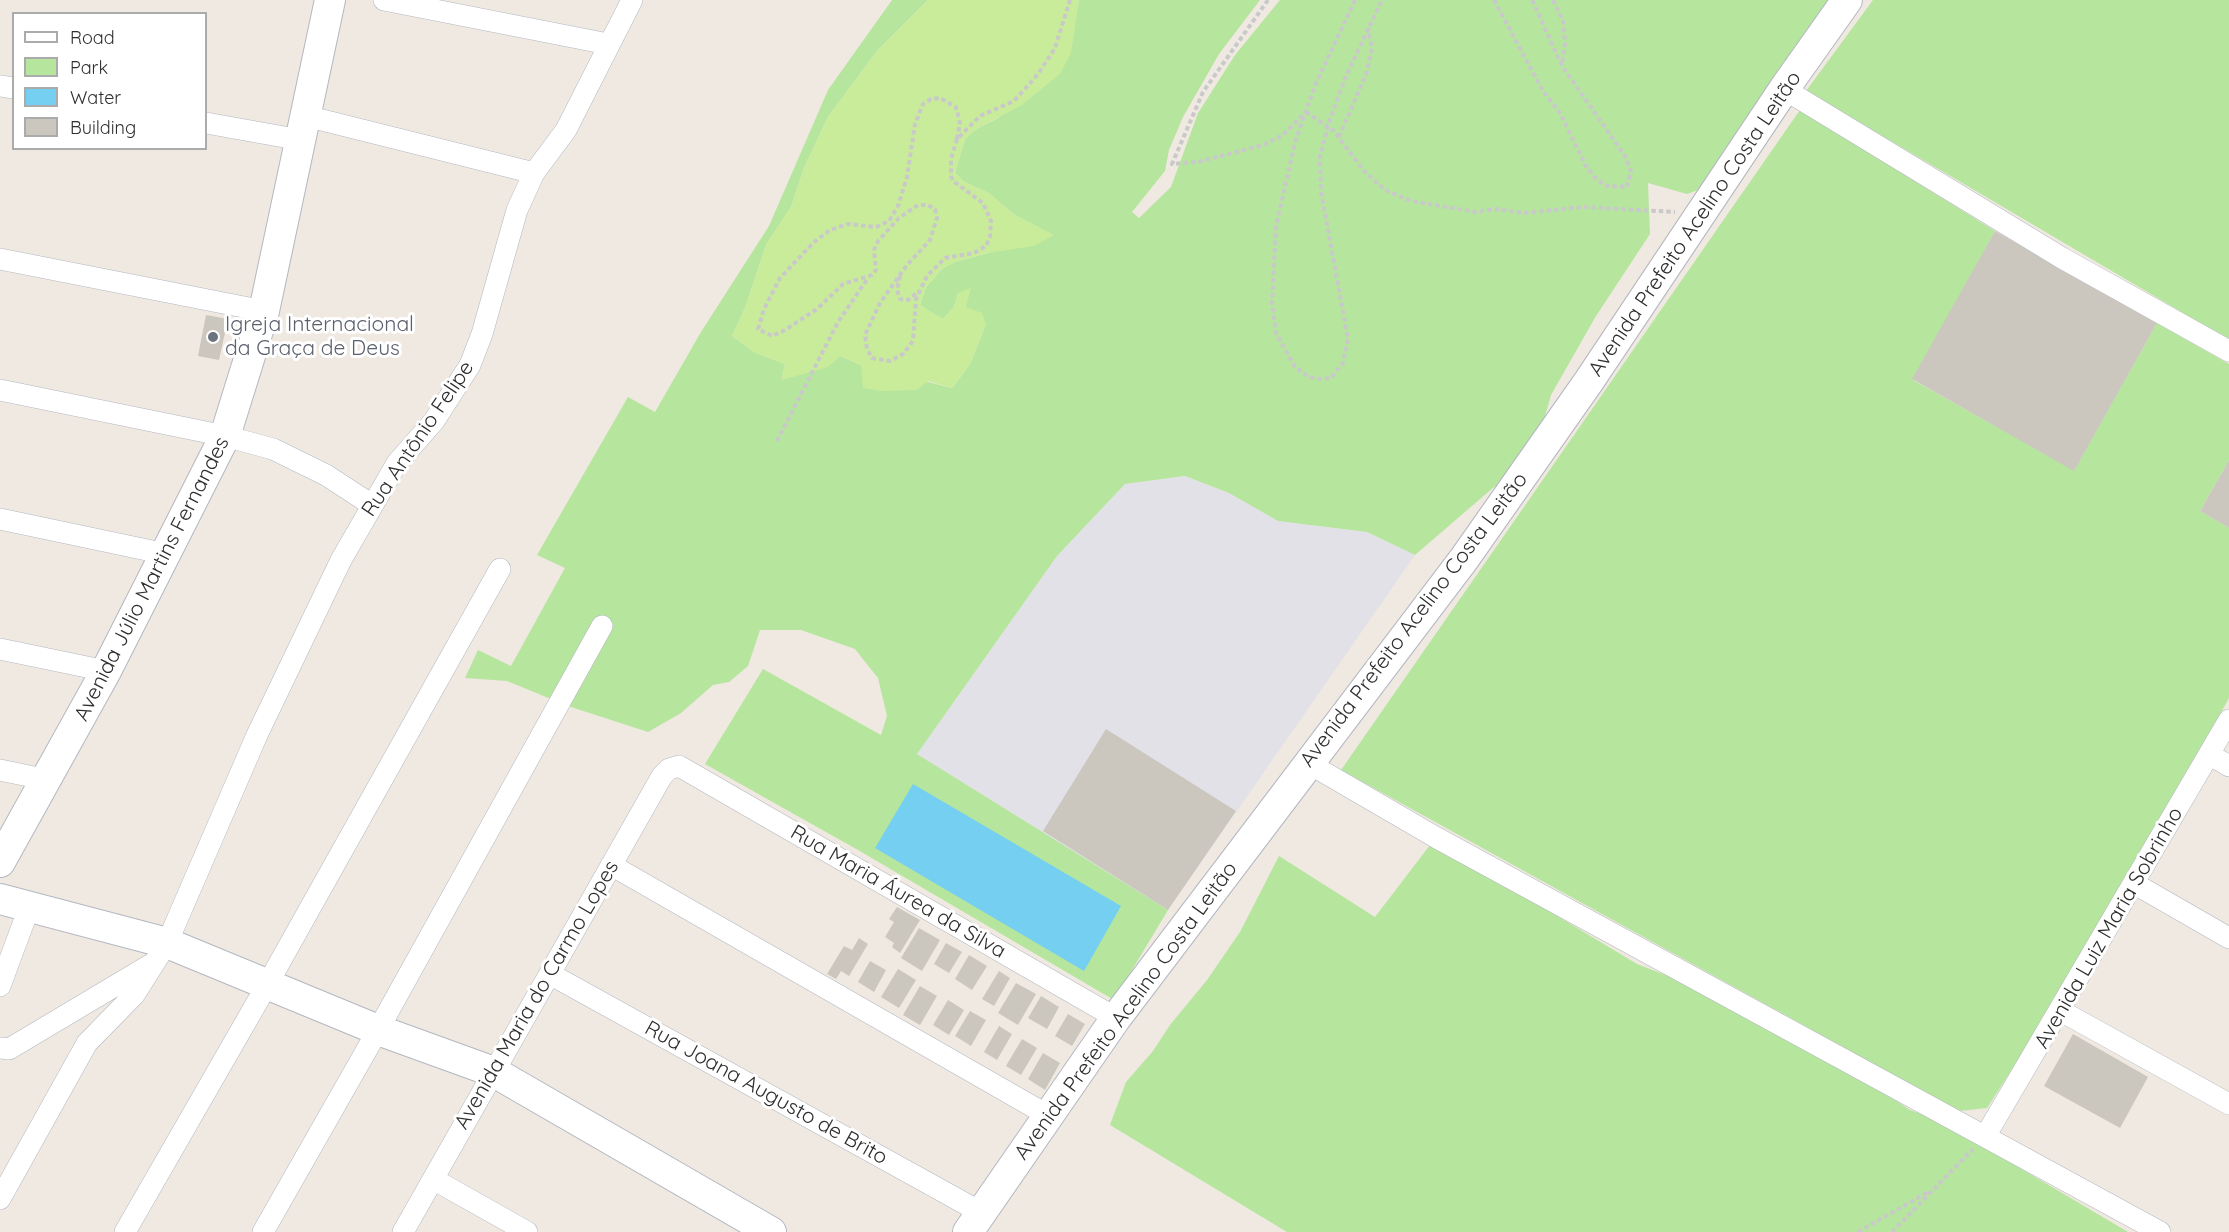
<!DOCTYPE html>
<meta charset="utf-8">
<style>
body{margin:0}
#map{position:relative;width:2229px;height:1232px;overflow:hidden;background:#efe9e1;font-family:Quicksand,sans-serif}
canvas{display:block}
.legend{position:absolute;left:12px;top:12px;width:195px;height:138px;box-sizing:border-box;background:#fff;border:2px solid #ababab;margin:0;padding:8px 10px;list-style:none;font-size:18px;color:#2e2e2e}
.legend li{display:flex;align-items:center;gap:12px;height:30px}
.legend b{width:30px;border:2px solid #ababab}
</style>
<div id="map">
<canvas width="2229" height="1232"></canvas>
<ul class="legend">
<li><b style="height:8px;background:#fff"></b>Road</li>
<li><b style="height:16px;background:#b6e59e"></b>Park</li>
<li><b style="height:16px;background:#75cff0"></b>Water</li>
<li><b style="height:16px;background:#cbc7bf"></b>Building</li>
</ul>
</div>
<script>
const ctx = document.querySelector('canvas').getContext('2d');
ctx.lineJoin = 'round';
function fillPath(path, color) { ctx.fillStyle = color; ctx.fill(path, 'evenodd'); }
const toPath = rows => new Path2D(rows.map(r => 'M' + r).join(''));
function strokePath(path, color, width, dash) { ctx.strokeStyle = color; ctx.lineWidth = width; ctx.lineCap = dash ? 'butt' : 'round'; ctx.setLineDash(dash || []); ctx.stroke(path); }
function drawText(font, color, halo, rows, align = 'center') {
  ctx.font = font + ' Quicksand,sans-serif'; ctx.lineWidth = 6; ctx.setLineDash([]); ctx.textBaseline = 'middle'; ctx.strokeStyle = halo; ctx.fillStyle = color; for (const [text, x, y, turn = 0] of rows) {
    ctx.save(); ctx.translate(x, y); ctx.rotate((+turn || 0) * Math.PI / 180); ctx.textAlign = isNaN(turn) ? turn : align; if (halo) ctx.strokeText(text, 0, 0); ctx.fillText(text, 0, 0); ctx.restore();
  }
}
const industrial = toPath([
 [1185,476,1229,493,1278,521,1367,532,1415,555,1168,910,917,754,1057,556,1125,484]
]);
const green = toPath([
 [892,0,928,0,877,51,828,117,804,168,791,207,766,245,745,308,732,336,754,352,785,364,782,379,840,356,861,365,952,388,970,364,986,324,966,307,958,293,954,307,943,319,930,312,920,305,926,287,943,268,955,262,1053,235,1013,214,990,194,963,181,955,173,958,162,965,139,976,129,998,118,1075,17,1079,0,1260,0,1219,54,1183,117,1169,150,1165,171,1132,212,1139,218,1171,187,1198,113,1235,55,1280,0,1841,0,1717,183,1687,194,1648,183,1650,234,1596,316,1551,395,1537,444,1524,469,1494,487,1415,555,1367,532,1278,521,1229,493,1185,476,1125,484,1057,556,917,754,1168,910,1114,1000,858,850,705,764,763,669,881,735,887,716,878,678,855,649,801,630,760,630,748,666,729,682,713,685,681,713,648,732,568,706,507,681,465,678,478,650,511,666,565,568,537,555,628,397,655,412,701,332,769,226,828,90],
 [1873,0,2229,0,2229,340,1806,91],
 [1800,110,1995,231,1913,380,2074,470,2157,323,2229,364,2229,460,2200,511,2229,528,2229,698,2085,956,1987,1108,1959,1111,1341,770],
 [1430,845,1524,896,1637,964,1676,979,1804,1050,1855,1073,1910,1110,1937,1119,2128,1232,1287,1232,1110,1125,1126,1082,1153,1051,1170,1025,1207,980,1240,932,1279,856,1375,917]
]);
const pitch = toPath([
 [928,0,1079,0,1071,53,1060,74,1022,105,976,129,965,139,955,173,963,181,990,194,1013,214,1054,235,1034,246,987,253,955,262,943,268,926,287,920,305,943,319,954,307,958,293,971,288,966,307,982,313,986,324,970,364,952,388,928,381,917,390,881,391,863,388,861,365,840,356,828,367,782,380,785,364,754,352,732,336,745,308,766,245,791,207,804,168,828,117,877,51]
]);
const water = toPath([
 [913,784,1121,906,1084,971,875,848]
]);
const building = toPath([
 [1995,231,2157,323,2074,471,1912,379],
 [206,315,228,319,219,360,198,356],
 [2229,460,2229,528,2200,511],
 [1106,729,1236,811,1168,910,1043,831],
 [897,907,920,920,900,953,892,947,894,943,885,937,894,922,889,919],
 [919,928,940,940,922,971,901,958],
 [859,938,868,944,849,976,841,971,836,979,827,974,844,946,852,950],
 [946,943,962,952,949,973,934,964],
 [969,955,987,966,972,990,955,979],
 [870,961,886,970,874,992,858,982],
 [898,969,916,980,899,1008,881,997],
 [999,971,1010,978,994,1006,982,999],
 [1016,983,1036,994,1018,1025,998,1013],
 [920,986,937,996,920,1025,903,1015],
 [1041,996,1059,1007,1047,1029,1028,1018],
 [948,1000,964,1010,949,1035,933,1025],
 [970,1011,986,1020,971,1046,955,1036],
 [1068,1014,1085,1024,1072,1046,1055,1036],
 [999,1026,1012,1034,997,1060,984,1052],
 [2073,1034,2148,1077,2120,1128,2044,1086],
 [1022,1039,1037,1048,1021,1075,1006,1066],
 [1043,1053,1060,1063,1045,1090,1028,1079]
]);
const path = toPath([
 [1268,0,1203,92,1172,164,1198,162,1263,145,1283,135,1303,115],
 [1355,0,1316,83,1296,139,1276,226,1272,303,1276,333,1295,367,1309,377,1320,379,1331,378,1343,363,1348,339,1321,192,1320,157,1328,125,1346,76,1382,0],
 [1494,0,1543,91,1560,113,1586,166,1597,180,1607,186,1627,187,1631,171,1625,156,1562,66,1532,0],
 [1553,0,1563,21,1565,43,1562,65],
 [1306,112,1334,131,1364,171,1385,190,1411,201,1476,212,1496,209,1524,213,1583,207,1675,212],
 [1339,137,1367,72,1372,48,1368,28],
 [957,139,960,123,956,107,940,98,931,99,923,104,915,124,907,177,898,206,889,221,876,227,848,224,830,230,814,242,780,278,764,309,758,329,772,336,785,330,817,309,843,284,872,275,876,270,874,250,878,241,899,218,918,205,928,205,935,209,937,218,930,240,907,265,880,303,865,335,867,349,872,358,890,361,903,354,913,341,916,299,927,276,945,258,974,253,986,246,990,237,991,221,983,203,953,181,951,176,951,159,957,139,980,116,1014,101,1038,74,1055,48,1070,0],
 [900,276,897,290,900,299,908,300,919,291],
 [777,441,838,322,868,278],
 [1858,1232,1928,1192],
 [1892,1232,1973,1149]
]);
const street = toPath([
 [384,0,608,44],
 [0,86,14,88],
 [1784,89,2062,258,2229,351],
 [306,116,534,173],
 [206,123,301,140],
 [0,259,264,311],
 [0,390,225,436,273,449,326,475,372,505],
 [0,519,166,554],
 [0,649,106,671],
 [2210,755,2229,766],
 [1308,763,1437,838,2160,1232],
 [0,770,48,780],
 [611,865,1049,1116],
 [2135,884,2229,938],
 [550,974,982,1213],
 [0,986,29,908],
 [2061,1011,2229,1104],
 [0,1048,9,1049,150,965],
 [1986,1135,2229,720],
 [433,1179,527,1232],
 [0,1199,87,1043,134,995,167,943,257,735,341,560,397,463,434,421,470,365,482,334,517,210,534,173,566,130,632,0],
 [125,1232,267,985,500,569],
 [263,1232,378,1030,602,626],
 [403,1232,662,776,669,769,679,766,1116,1018]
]);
const secondary = toPath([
 [0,862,106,671,225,436,264,311,330,0],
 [0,899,167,943,378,1030,494,1072,771,1232],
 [968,1232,1116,1018,1464,559,1589,381,1784,89,1847,0]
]);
const markers = [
 [213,337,6,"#6b7280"]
];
const streetNames = [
 ["Avenida Prefeito Acelino Costa Leitão",1695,224,-56],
 ["Rua Antônio Felipe",418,439,-56],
 ["Avenida Júlio Martins Fernandes",152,579,-63],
 ["Avenida Prefeito Acelino Costa Leitão",1414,620,-53],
 ["Rua Maria Áurea da Silva",898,892,30],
 ["Avenida Luiz Maria Sobrinho",2109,928,-60],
 ["Avenida Maria do Carmo Lopes",537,995,-60],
 ["Avenida Prefeito Acelino Costa Leitão",1126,1011,-54],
 ["Rua Joana Augusto de Brito",766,1093,29]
];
const worshipNames = [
 ["Igreja Internacional",225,325],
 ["da Graça de Deus",225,349]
];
fillPath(industrial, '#e3e1e8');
fillPath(green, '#b6e59e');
fillPath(pitch, '#c9ec9a');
fillPath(water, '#75cff0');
fillPath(building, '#cbc7bf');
strokePath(street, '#b4b7c1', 22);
strokePath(secondary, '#b4b7c1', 32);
strokePath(path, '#c9c9c9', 4, [4.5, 3]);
strokePath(street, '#fff', 21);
strokePath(secondary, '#fff', 30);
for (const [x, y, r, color] of markers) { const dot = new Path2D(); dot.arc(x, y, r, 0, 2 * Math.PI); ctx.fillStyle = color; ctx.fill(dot); strokePath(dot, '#fff', 2); }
drawText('21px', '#2e2e2e', '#fff', streetNames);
drawText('21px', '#5b616d', '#fff', worshipNames, 'left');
</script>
